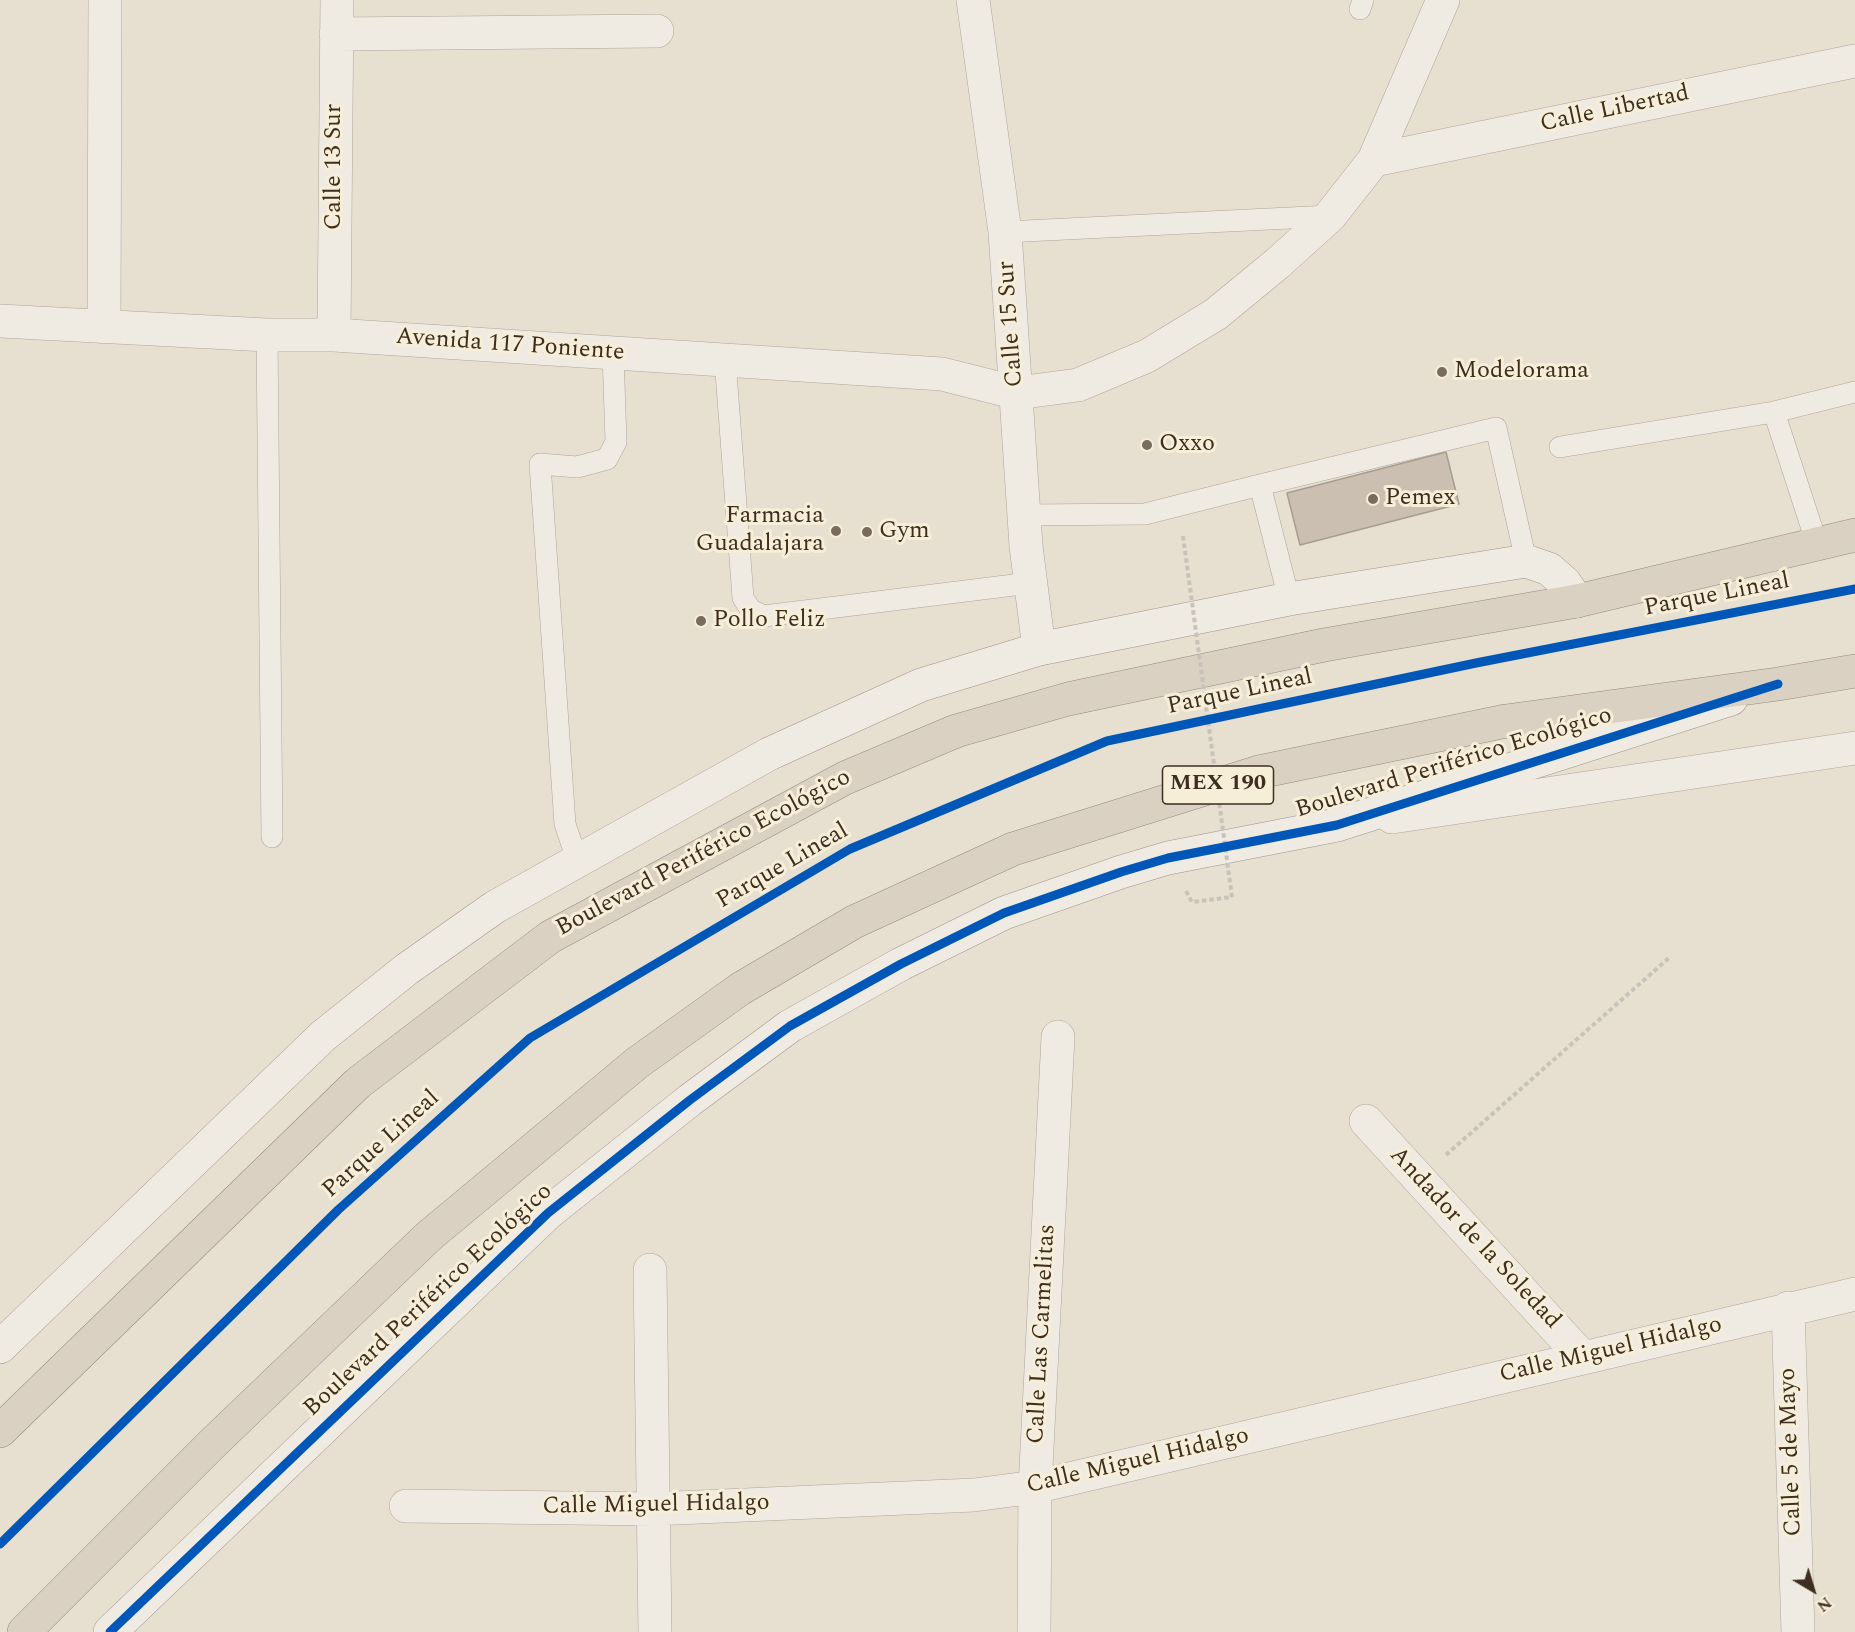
<!DOCTYPE html>
<meta charset="utf-8">
<style>
body{margin:0}
#map{position:relative;width:1855px;height:1632px;overflow:hidden;background:#e7e0d1;font-family:Spectral,serif}
canvas{display:block}
.north{position:absolute;left:1783px;top:1560px;width:60px;height:60px;-webkit-text-stroke:4px #f7eed8;paint-order:stroke;rotate:142deg;font-size:16px;font-weight:700;line-height:24px;text-align:center;color:#3d2e20}
.north::after{content:'';display:block;margin:auto;width:21px;height:27px;background:#3d2e20;clip-path:polygon(50% 0,100% 100%,50% 72%,0 100%)}
</style>
<div id="map">
<canvas width="1855" height="1632"></canvas>
<div class="north">N</div>
</div>
<script>
const ctx = document.querySelector('canvas').getContext('2d');
ctx.lineJoin = 'round';
function fillPath(path, color) { ctx.fillStyle = color; ctx.fill(path, 'evenodd'); }
const toPath = rows => new Path2D(rows.map(r => 'M' + r).join(''));
function strokePath(path, color, width, dash) { ctx.strokeStyle = color; ctx.lineWidth = width; ctx.lineCap = dash ? 'butt' : 'round'; ctx.setLineDash(dash || []); ctx.stroke(path); }
function drawText(font, color, halo, rows, align = 'center') {
  ctx.font = font + ' Spectral,serif'; ctx.lineWidth = 6; ctx.setLineDash([]); ctx.textBaseline = 'middle'; ctx.strokeStyle = halo; ctx.fillStyle = color; for (const [text, x, y, turn = 0] of rows) {
    ctx.save(); ctx.translate(x, y); ctx.rotate((+turn || 0) * Math.PI / 180); ctx.textAlign = isNaN(turn) ? turn : align; if (halo) ctx.strokeText(text, 0, 0); ctx.fillText(text, 0, 0); ctx.restore();
  }
}
const building = toPath([
 [1446,452,1459,504,1300,545,1287,493,1446,452]
]);
const path = toPath([
 [1186,891,1192,902,1232,897],
 [1446,1155,1670,957]
]);
const lane = toPath([
 [1360,9,1363,0],
 [1005,232,1330,216],
 [267,335,272,837],
 [725,359,743,598,751,610,764,616,1030,583],
 [1774,412,1817,544],
 [1560,447,1774,412,1855,392],
 [1024,515,1145,514,1260,485],
 [1289,599,1260,485,1496,428,1526,561],
 [577,860,565,824,540,464,577,467,607,459,616,442,613,352]
]);
const street = toPath([
 [973,0,1005,232,1026,546,1039,649],
 [336,34,657,31],
 [1374,160,1855,61],
 [0,321,267,335,334,335,942,374,1017,393,1078,385,1147,356,1216,314,1278,263,1330,216,1374,160,1443,0],
 [104,327,105,0],
 [334,335,337,0],
 [1392,817,1855,748],
 [1366,1121,1583,1358],
 [650,1270,655,1632],
 [1788,1308,1798,1632],
 [406,1506,653,1509,974,1495,1035,1487,1855,1294],
 [1034,1632,1035,1487,1058,1037]
]);
const secondary = toPath([
 [0,1347,323,1036,407,969,495,907,769,754,921,685,1039,649,1289,599,1526,561,1549,569,1565,583,1577,601],
 [110,1632,548,1213,690,1100,790,1026,901,964,1004,913,1121,872,1168,858,1337,825,1731,699]
]);
const highway = toPath([
 [0,1431,358,1083,550,937,845,778,956,731,1068,699,1324,645,1577,601,1855,535],
 [24,1632,213,1443,429,1236,637,1063,740,989,854,922,1013,849,1259,772,1506,721,1778,684,1855,671]
]);
const pathBridge = toPath([
 [1183,536,1232,897]
]);
const cycleway = toPath([
 [0,1544,338,1210,530,1038,850,849,1107,741,1476,663,1855,589],
 [110,1632,548,1213,690,1100,790,1026,901,964,1004,913,1121,872,1168,858,1337,825,1778,684]
]);
const markers = [
 [1442,372,6,"#786c5e"],
 [1147,445,6,"#786c5e"],
 [1373,499,6,"#786c5e"],
 [836,531,6,"#786c5e"],
 [867,532,6,"#786c5e"],
 [701,621,6,"#786c5e"]
];
const shields = [
 [1218,785,111]
];
const shieldNames = [
 ["MEX 190",1218,785]
];
const streetNames = [
 ["Calle Libertad",1615,110,-12],
 ["Calle 13 Sur",335,167,-90],
 ["Calle 15 Sur",1012,324,-94],
 ["Avenida 117 Poniente",510,346,4],
 ["Parque Lineal",1717,596,-11],
 ["Parque Lineal",1240,693,-12],
 ["Boulevard Periférico Ecológico",1454,764,-17],
 ["Boulevard Periférico Ecológico",704,854,-28],
 ["Parque Lineal",783,867,-30],
 ["Parque Lineal",382,1145,-42],
 ["Andador de la Soledad",1474,1239,47],
 ["Boulevard Periférico Ecológico",429,1301,-43],
 ["Calle Las Carmelitas",1043,1334,-87],
 ["Calle Miguel Hidalgo",1611,1351,-13],
 ["Calle 5 de Mayo",1792,1452,-92],
 ["Calle Miguel Hidalgo",1138,1462,-13],
 ["Calle Miguel Hidalgo",656,1506,-1]
];
const poiNames = [
 ["Modelorama",1454,372],
 ["Oxxo",1159,445],
 ["Pemex",1385,499],
 ["Farmacia",824,517,"right"],
 ["Guadalajara",824,545,"right"],
 ["Gym",879,532],
 ["Pollo Feliz",713,621]
];
fillPath(building, '#cbbfb2');
strokePath(building, '#a89c90', 1.5);
strokePath(lane, '#ada599', 22);
strokePath(street, '#ada599', 34);
strokePath(secondary, '#9c958a', 34);
strokePath(highway, '#928b80', 34);
strokePath(path, '#c8c2b9', 4, [4.5, 3]);
strokePath(lane, '#efebe3', 21);
strokePath(street, '#efebe3', 33);
strokePath(secondary, '#efebe3', 33);
strokePath(highway, '#dad1c2', 33);
strokePath(pathBridge, '#c8c2b9', 4, [4.5, 3]);
strokePath(cycleway, '#0057b8', 9);
for (const [x, y, r, color] of markers) { const dot = new Path2D(); dot.arc(x, y, r, 0, 2 * Math.PI); ctx.fillStyle = color; ctx.fill(dot); strokePath(dot, '#f7eed8', 2); }
for (const [x, y, w] of shields) { const box = new Path2D(); box.roundRect(x - w / 2, y - 19, w, 38, 4.5); ctx.fillStyle = '#f7eed8'; ctx.fill(box); strokePath(box, '#3d2e20', 1.5); }
drawText('bold 22px', '#3d2e20', null, shieldNames);
drawText('24px', '#3d2e20', '#f7eed8', streetNames);
drawText('24px', '#3d2e20', '#f7eed8', poiNames, 'left');
</script>
